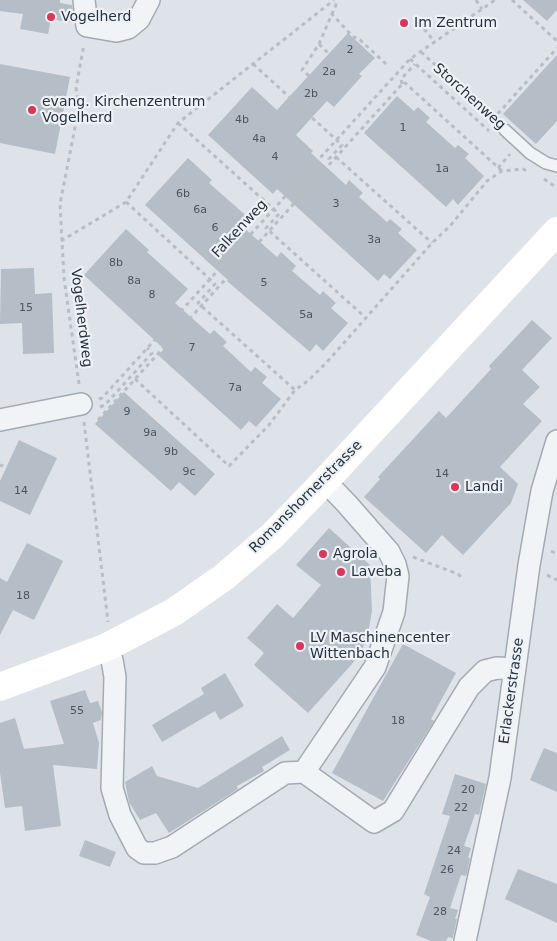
<!DOCTYPE html>
<style>
body{margin:0}
canvas{display:block;background:#dee3e9}
</style>
<canvas width="557" height="941"></canvas>
<script>
const ctx = document.querySelector('canvas').getContext('2d');
ctx.lineJoin = 'round';
function fillPath(path, color) { ctx.fillStyle = color; ctx.fill(path, 'evenodd'); }
const toPath = rows => new Path2D(rows.map(r => 'M' + r).join(''));
function strokePath(path, color, width, dash) { ctx.strokeStyle = color; ctx.lineWidth = width; ctx.lineCap = dash ? 'butt' : 'round'; ctx.setLineDash(dash || []); ctx.stroke(path); }
function drawText(font, color, halo, rows, align = 'center') {
  ctx.font = font + ' "DejaVu Sans",sans-serif'; ctx.lineWidth = 4.5; ctx.setLineDash([]); ctx.textBaseline = 'middle'; ctx.strokeStyle = halo; ctx.fillStyle = color; for (const [text, x, y, turn = 0] of rows) {
    ctx.save(); ctx.translate(x, y); ctx.rotate((+turn || 0) * Math.PI / 180); ctx.textAlign = isNaN(turn) ? turn : align; if (halo) ctx.strokeText(text, 0, 0); ctx.fillText(text, 0, 0); ctx.restore();
  }
}
const building = toPath([
 [0,0,60,0,60,3,72,5,74,23,51,19,48,34,20,29,23,14,0,11],
 [523,0,557,0,557,10,547,21],
 [348,33,375,58,359,74,362,76,334,107,327,101,296,135,313,151,311,153,346,185,349,180,363,193,359,197,387,222,390,219,402,229,398,233,417,250,390,279,384,274,378,281,277,189,273,194,208,135,252,87,277,110],
 [557,55,557,121,536,144,503,114],
 [0,64,70,77,55,154,0,143],
 [397,96,414,111,418,107,430,118,426,122,455,148,458,145,469,154,465,158,484,176,458,205,453,199,446,207,364,133],
 [188,158,212,180,209,183,251,220,244,228,277,257,281,252,296,266,292,271,320,295,323,291,336,303,331,308,348,323,323,351,316,344,310,352,227,281,228,280,145,205],
 [126,229,149,250,147,252,188,289,175,303,210,334,214,330,227,342,223,346,251,372,255,367,267,377,262,383,281,399,256,427,249,421,241,430,158,355,164,349,84,275],
 [34,268,35,294,52,293,54,353,23,354,22,323,0,324,1,269],
 [532,320,552,338,522,370,540,387,523,404,542,421,500,467,518,484,511,503,463,555,442,535,426,553,364,497,380,479,378,477,439,411,446,418,491,369,489,366],
 [124,392,215,474,195,496,179,482,171,491,95,424],
 [19,440,57,458,30,515,0,501,0,481],
 [329,528,370,565,372,611,368,634,360,655,308,713,254,665,264,653,247,638,277,604,293,618,321,585,296,565],
 [27,543,63,561,34,620,13,610,0,635,0,578,7,582],
 [403,644,456,673,431,719,434,721,383,801,332,773],
 [225,673,244,706,220,720,215,711,162,742,152,725,204,694,201,688],
 [85,690,90,703,98,701,102,712,101,720,93,723,99,743,97,769,53,765,61,826,25,831,22,806,5,808,0,773,0,723,15,718,24,749,64,744,50,701],
 [282,736,290,750,262,767,264,771,237,786,238,789,169,833,156,813,140,820,129,802,125,782,152,766,157,776,198,788],
 [544,748,557,753,557,792,530,780],
 [455,774,486,784,479,815,475,814,464,846,471,848,468,858,470,858,467,873,466,876,461,875,450,908,458,910,455,919,457,919,453,937,453,938,448,937,446,941,431,941,416,935,430,897,424,894,450,816,442,814],
 [85,840,116,852,110,867,79,856],
 [518,869,557,884,557,923,505,899]
]);
const path = toPath([
 [476,0,482,9],
 [512,0,557,41],
 [331,13,353,37,358,38,386,64],
 [424,29,435,42],
 [319,44,335,60],
 [421,52,494,118,557,48],
 [410,59,489,131],
 [253,64,342,145,329,159,331,162],
 [315,81,302,70,319,44,338,0],
 [402,84,401,79,415,64],
 [178,123,279,214,266,228,366,318],
 [336,157,432,243],
 [498,168,510,154],
 [544,179,557,188],
 [126,202,215,284,198,303,295,390],
 [61,241,126,202,178,123,334,0],
 [135,379,229,466,269,425,295,390,309,380,327,362,432,243,450,226,487,181,502,171,523,169,527,171],
 [79,384,64,278,60,204,79,107,76,88,84,44],
 [99,399,102,398,410,59,495,0],
 [100,407,105,405,152,353,147,348],
 [98,420,404,82,502,171],
 [84,422,108,622],
 [0,465,3,466],
 [551,551,557,554],
 [413,557,458,574,463,579],
 [547,575,557,580]
]);
const lane = toPath([
 [505,130,530,153,546,163,557,166]
]);
const street = toPath([
 [84,0,87,26,116,31,128,28,139,19,149,0],
 [0,420,81,404],
 [107,647,112,660,115,677,112,788,120,815,137,848,144,853,155,853,172,847,285,773,304,772,374,822,393,811,469,687,485,671,497,668,515,669],
 [304,772,375,667,394,612,398,576,395,564,389,552,347,504,325,481],
 [465,941,500,778,529,565,542,491,557,441]
]);
const secondary = toPath([
 [0,687,107,647,174,612,224,577,273,535,325,481,557,231]
]);
const markers = [
 [51,17,5,"#da375c"],
 [404,23,5,"#da375c"],
 [32,110,5,"#da375c"],
 [455,487,5,"#da375c"],
 [323,554,5,"#da375c"],
 [341,572,5,"#da375c"],
 [300,646,5,"#da375c"]
];
const numberNames = [
 ["2",350,50],
 ["2a",329,72],
 ["2b",311,94],
 ["4b",242,120],
 ["1",403,128],
 ["4a",259,139],
 ["4",275,157],
 ["1a",442,169],
 ["6b",183,194],
 ["3",336,204],
 ["6a",200,210],
 ["6",215,228],
 ["3a",374,240],
 ["8b",116,263],
 ["8a",134,281],
 ["5",264,283],
 ["8",152,295],
 ["15",26,308],
 ["5a",306,315],
 ["7",192,348],
 ["7a",235,388],
 ["9",127,412],
 ["9a",150,433],
 ["9b",171,452],
 ["9c",189,472],
 ["14",442,474],
 ["14",21,491],
 ["18",23,596],
 ["55",77,711],
 ["18",398,721],
 ["20",468,790],
 ["22",461,808],
 ["24",454,851],
 ["26",447,870],
 ["28",440,912]
];
const poiNames = [
 ["Vogelherd",61,17],
 ["Im Zentrum",414,23],
 ["evang. Kirchenzentrum",42,102],
 ["Vogelherd",42,118],
 ["Landi",465,487],
 ["Agrola",333,554],
 ["Laveba",351,572],
 ["LV Maschinencenter",310,638],
 ["Wittenbach",310,654]
];
const streetNames = [
 ["Storchenweg",469,97,42],
 ["Falkenweg",240,229,-47],
 ["Vogelherdweg",81,318,83],
 ["Romanshornerstrasse",306,497,-45],
 ["Erlackerstrasse",512,691,-82]
];
fillPath(building, '#b5bdc6');
strokePath(lane, '#a3aab3', 14);
strokePath(street, '#a3aab3', 24);
strokePath(path, '#b8bec4', 3, [4, 4]);
strokePath(lane, '#f1f4f7', 11);
strokePath(street, '#f1f4f7', 21);
strokePath(secondary, '#fff', 28);
for (const [x, y, r, color] of markers) { const dot = new Path2D(); dot.arc(x, y, r, 0, 2 * Math.PI); ctx.fillStyle = color; ctx.fill(dot); strokePath(dot, '#eef2f6', 2); }
drawText('11px', '#4a5562', null, numberNames);
drawText('14px', '#263241', '#eef2f6', poiNames, 'left');
drawText('14px', '#263241', '#eef2f6', streetNames);
</script>
